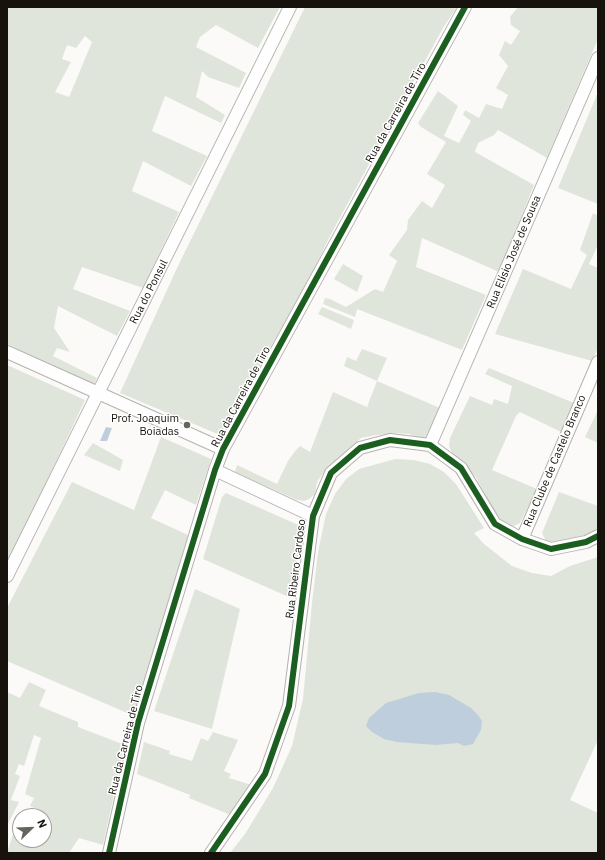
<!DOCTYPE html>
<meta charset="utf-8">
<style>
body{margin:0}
#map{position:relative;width:605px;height:860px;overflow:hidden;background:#fcfaf8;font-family:"IBM Plex Sans",sans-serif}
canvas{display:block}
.frame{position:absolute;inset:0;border:8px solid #17130c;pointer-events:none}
.north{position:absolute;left:12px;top:808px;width:40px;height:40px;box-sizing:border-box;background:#fff;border:1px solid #a2a19e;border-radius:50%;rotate:67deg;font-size:11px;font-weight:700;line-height:16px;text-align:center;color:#17130c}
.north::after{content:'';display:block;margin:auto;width:14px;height:18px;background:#67645f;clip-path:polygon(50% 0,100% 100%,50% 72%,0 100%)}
</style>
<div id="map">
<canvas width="605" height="860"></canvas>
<div class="frame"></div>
<div class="north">N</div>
</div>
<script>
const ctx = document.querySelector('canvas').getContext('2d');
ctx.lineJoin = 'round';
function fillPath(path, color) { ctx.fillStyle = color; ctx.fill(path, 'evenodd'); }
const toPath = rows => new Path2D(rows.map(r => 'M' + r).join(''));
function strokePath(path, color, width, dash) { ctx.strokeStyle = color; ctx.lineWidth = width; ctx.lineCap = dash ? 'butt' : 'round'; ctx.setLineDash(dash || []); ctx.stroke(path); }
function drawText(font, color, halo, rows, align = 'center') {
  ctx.font = font + ' "IBM Plex Sans",sans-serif'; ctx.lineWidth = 3; ctx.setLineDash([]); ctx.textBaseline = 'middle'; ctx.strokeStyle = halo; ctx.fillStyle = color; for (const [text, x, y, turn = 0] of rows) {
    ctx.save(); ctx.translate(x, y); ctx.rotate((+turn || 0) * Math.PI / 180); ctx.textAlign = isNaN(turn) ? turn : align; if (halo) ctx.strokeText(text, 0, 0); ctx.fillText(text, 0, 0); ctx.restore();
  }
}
const green = toPath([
 [7,7,280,7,258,48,216,25,200,37,196,47,246,73,239,88,208,77,202,71,196,97,225,115,221,123,165,96,152,131,207,156,191,186,143,161,132,191,179,212,143,288,82,267,73,289,130,311,117,336,58,306,54,328,70,352,57,348,53,356,97,378,94,384,7,344],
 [85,36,92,42,69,97,55,92,71,62,62,59,67,45,76,48],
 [305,7,457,7,443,28,330,236,309,280,220,435,120,393,177,268],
 [518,7,598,7,598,39,547,158,498,130,494,135,478,143,475,152,534,185,499,272,422,238,416,267,486,295,462,350,357,309,355,317,323,304,325,298,330,299,346,307,375,289,383,292,397,261,389,255,407,230,408,220,422,201,432,208,445,185,427,174,446,142,421,127,418,123,438,91,458,106,444,136,459,143,471,121,463,115,465,110,479,118,486,104,502,109,508,95,496,88,508,66,499,55,505,41,511,45,520,31,511,25,510,17],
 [598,92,598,204,558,188],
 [593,213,598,216,598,245,589,264,598,268,598,348,592,361,495,334,523,269,571,289,587,255,580,250],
 [343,264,363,276,357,292,334,279],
 [322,307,354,320,351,329,318,314],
 [362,349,387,358,377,381,440,408,426,437,422,439,409,434,396,433,376,435,361,438,323,473,317,482,315,494,309,499,304,501,297,500,235,472,237,465,277,484,288,461,296,450,300,446,310,452,333,392,367,407,377,381,344,366,347,357,356,361],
 [7,365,85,400,7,566],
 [489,368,574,403,561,432,520,412,516,416,492,470,537,489,520,523,510,528,502,521,489,502,476,477,453,455,449,446,450,438,470,396,492,405,494,399,508,404,512,386,485,374],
 [597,412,598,412,598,443,585,437],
 [161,437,211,459,196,505,165,490,151,518,188,535,134,716,7,661,7,608,72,482,134,510],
 [93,443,123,460,120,471,84,455],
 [395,459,414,460,430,464,444,472,456,484,484,528,474,533,484,544,512,566,532,573,551,576,570,566,598,557,598,740,570,800,598,813,598,853,230,853,245,834,273,788,292,746,303,699,312,603,318,552,326,514,335,494,346,479,359,469],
 [559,492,598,506,598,530,580,537,553,543,546,541,542,533],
 [226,493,303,527,291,598,203,559,222,497],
 [195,589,240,609,212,729,154,711],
 [29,682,46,690,39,706,78,722,78,727,125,745,103,845,79,838,69,853,7,853,18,818,20,819,20,840,44,840,44,816,41,816,43,813,30,806,34,798,25,794,41,738,34,735,24,766,19,764,15,774,20,776,11,800,19,802,7,826,7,692,20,698],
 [213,732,238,740,224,771,231,774,229,778,252,785,233,816,189,798,190,795,137,774,144,742,170,751,169,754,192,761,201,738,208,741]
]);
const water = toPath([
 [106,427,112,428,107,441,100,441],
 [435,692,449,695,471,708,478,715,482,721,481,730,473,744,464,746,458,743,436,745,397,742,384,739,372,732,366,726,369,718,386,703,419,693]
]);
const minor = toPath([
 [7,352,223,449],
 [430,445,598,58],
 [215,470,313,516],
 [522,539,598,362],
 [7,576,290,7],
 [109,853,138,723,215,470,223,449,465,7],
 [211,853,265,774,289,706,313,516,331,473,360,448,390,440,430,445,461,468,495,524,522,539,551,549,586,542,598,536]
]);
const cycleway = toPath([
 [109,853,138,723,215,470,223,449,465,7],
 [211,853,265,774,289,706,313,516,331,473,360,448,390,440,430,445,461,468,495,524,522,539,551,549,586,542,598,536]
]);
const markers = [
 [187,425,4,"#67645f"]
];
const streetNames = [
 ["Rua da Carreira de Tiro",396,113,-61],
 ["Rua Elísio José de Sousa",514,252,-67],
 ["Rua do Ponsul",149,292,-63],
 ["Rua da Carreira de Tiro",241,397,-62],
 ["Rua Clube de Castelo Branco",555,461,-67],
 ["Rua Ribeiro Cardoso",296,569,-83],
 ["Rua da Carreira de Tiro",126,740,-76]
];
const poiNames = [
 ["Prof. Joaquim",179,419],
 ["Boiadas",179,432]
];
fillPath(green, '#dfe5da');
fillPath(water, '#becedd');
strokePath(minor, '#b5b2ae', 14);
strokePath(minor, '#fffefe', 12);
strokePath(cycleway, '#1b5e20', 6);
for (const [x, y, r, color] of markers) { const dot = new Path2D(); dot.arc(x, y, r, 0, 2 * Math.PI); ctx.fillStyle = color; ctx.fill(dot); strokePath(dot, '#fff', 1.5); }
drawText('11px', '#17130c', '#fff', streetNames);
drawText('11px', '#17130c', '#fff', poiNames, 'right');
</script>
